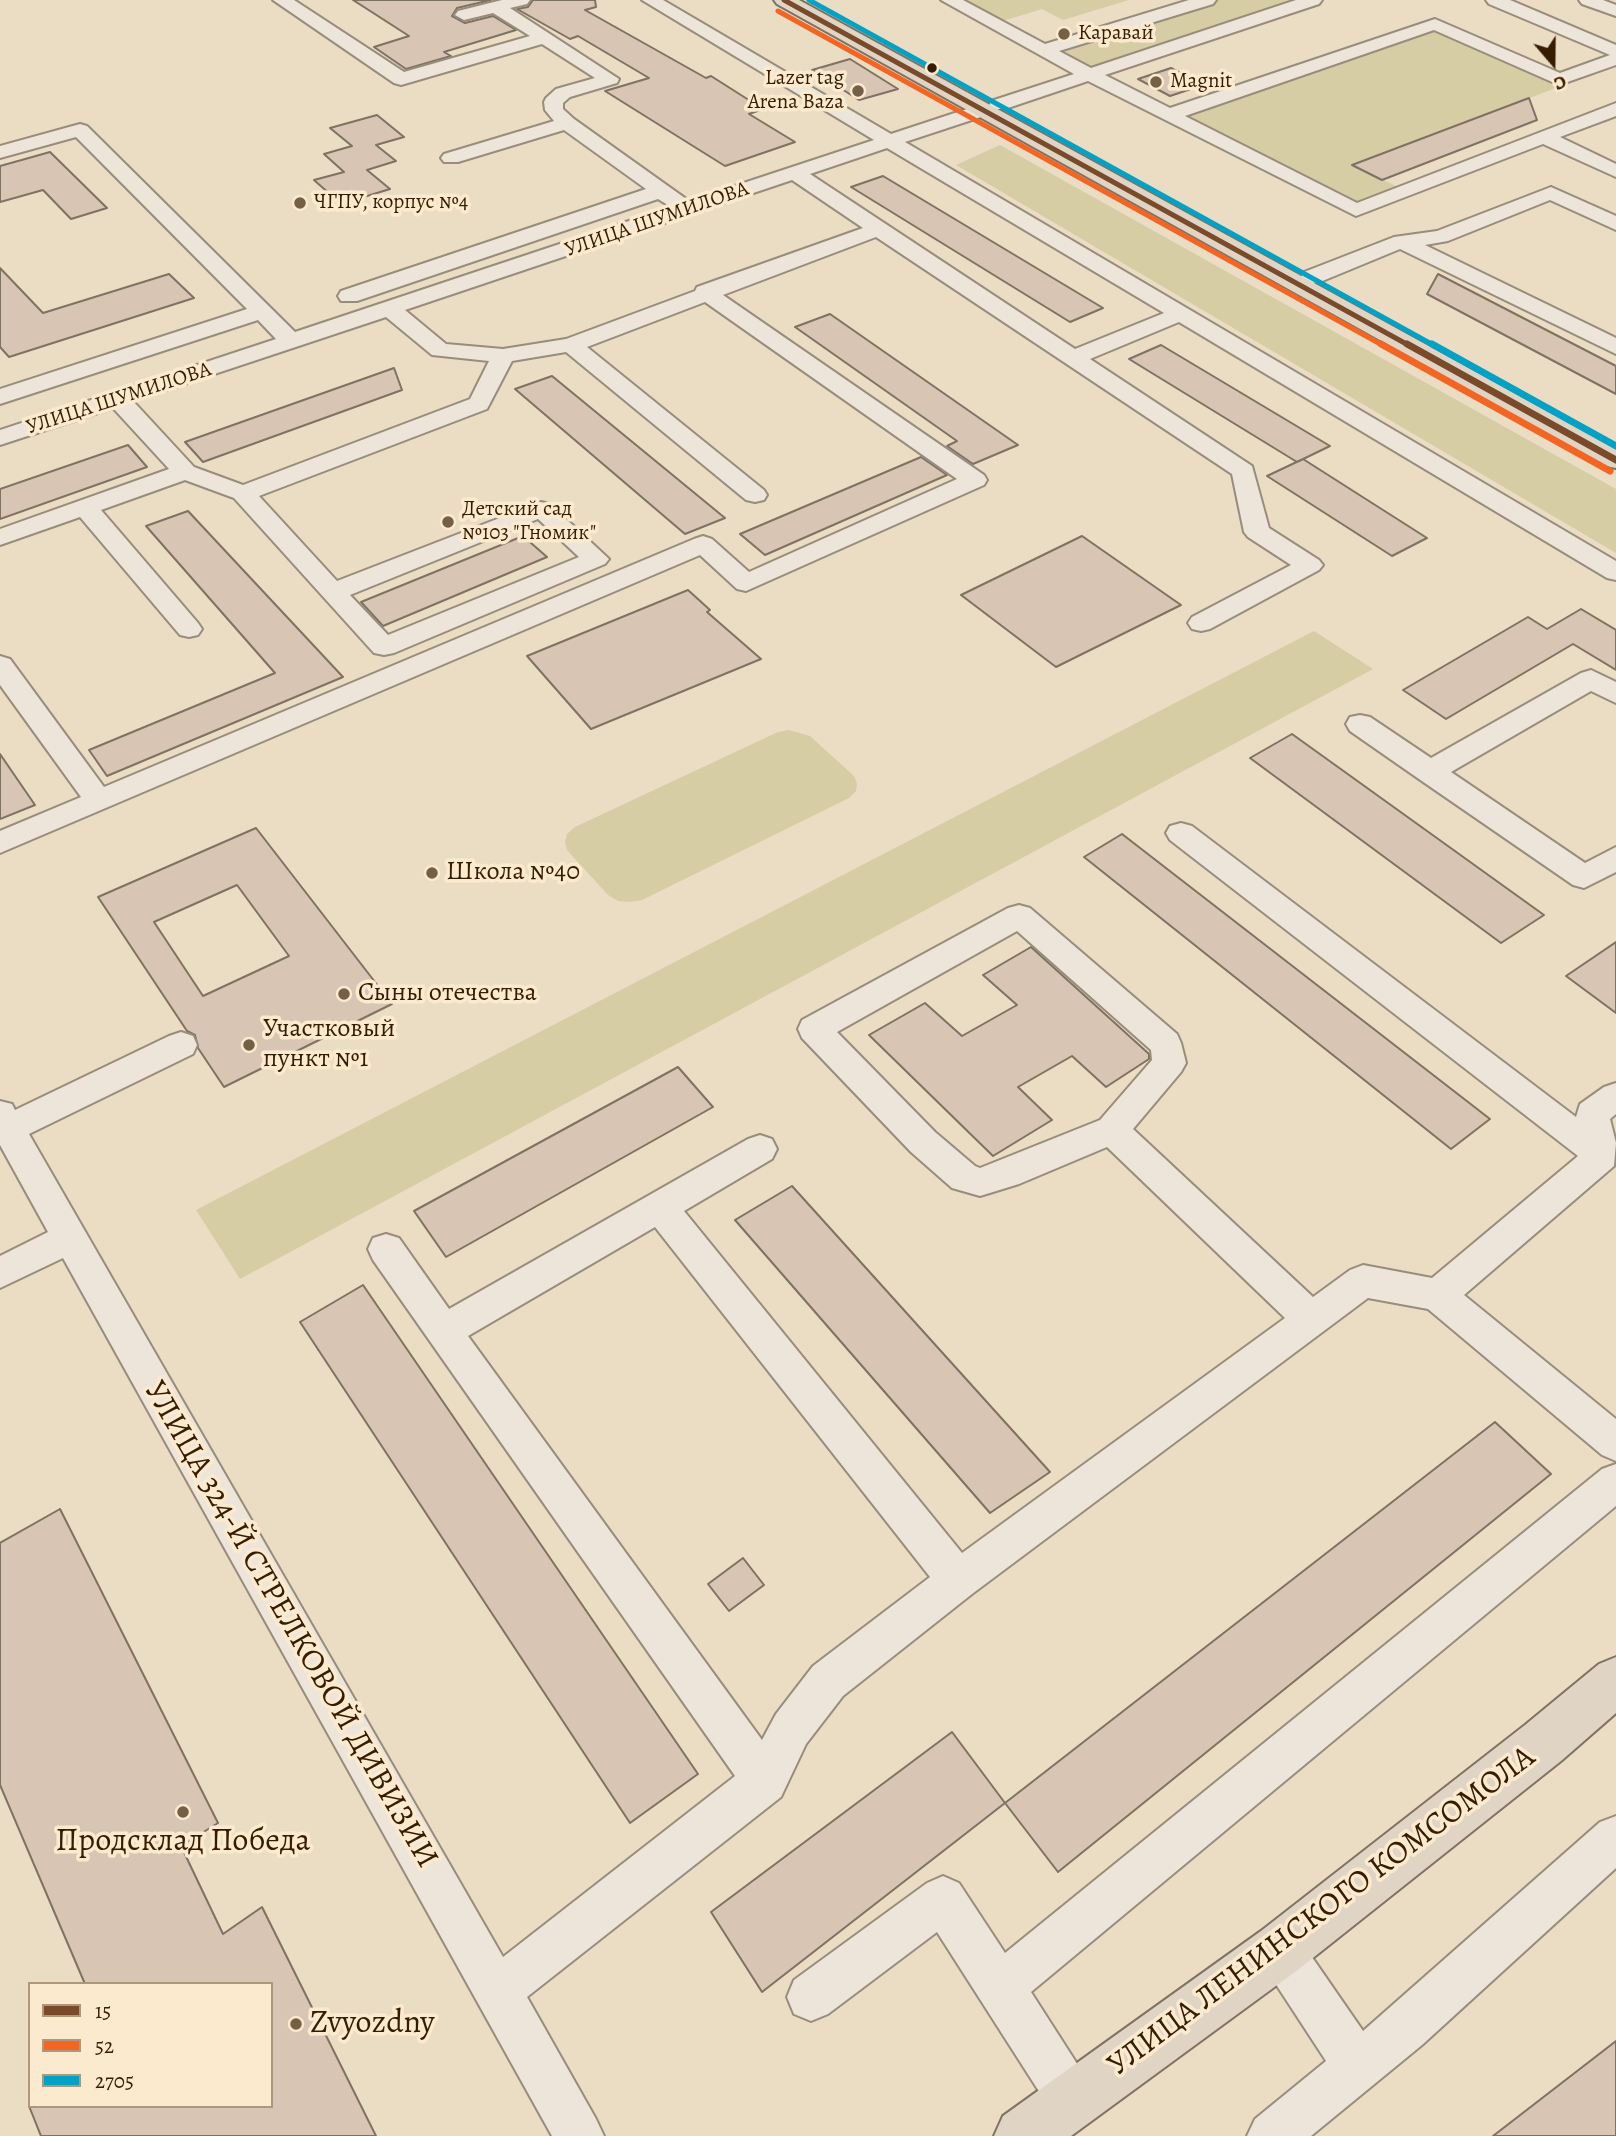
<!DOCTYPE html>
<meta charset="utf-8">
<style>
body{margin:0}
#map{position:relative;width:1616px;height:2136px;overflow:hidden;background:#ebdcc4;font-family:Alegreya,serif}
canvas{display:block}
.legend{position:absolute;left:28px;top:1982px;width:245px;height:126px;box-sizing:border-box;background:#fceacf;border:2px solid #ad987c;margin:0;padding:9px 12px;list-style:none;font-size:21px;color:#361c00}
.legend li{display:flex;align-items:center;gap:14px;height:35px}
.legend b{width:35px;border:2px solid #ad987c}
.north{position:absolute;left:1518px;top:28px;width:70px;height:70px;-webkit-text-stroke:5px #fceacf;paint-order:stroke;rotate:160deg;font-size:19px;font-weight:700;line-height:28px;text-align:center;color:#361c00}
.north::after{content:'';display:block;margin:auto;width:24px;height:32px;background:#361c00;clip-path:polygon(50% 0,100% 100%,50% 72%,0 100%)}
</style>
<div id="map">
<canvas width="1616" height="2136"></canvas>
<ul class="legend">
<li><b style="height:9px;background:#7a4b2a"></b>15</li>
<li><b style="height:9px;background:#f26522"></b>52</li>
<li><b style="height:9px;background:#03a2c4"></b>2705</li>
</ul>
<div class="north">С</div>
</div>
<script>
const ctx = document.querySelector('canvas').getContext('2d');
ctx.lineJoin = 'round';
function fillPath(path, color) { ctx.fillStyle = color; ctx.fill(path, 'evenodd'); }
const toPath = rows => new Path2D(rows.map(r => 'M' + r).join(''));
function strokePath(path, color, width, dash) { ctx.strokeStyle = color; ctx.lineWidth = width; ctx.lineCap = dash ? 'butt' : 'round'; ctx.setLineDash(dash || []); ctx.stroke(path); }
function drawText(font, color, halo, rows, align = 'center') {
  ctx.font = font + ' Alegreya,serif'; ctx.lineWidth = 7; ctx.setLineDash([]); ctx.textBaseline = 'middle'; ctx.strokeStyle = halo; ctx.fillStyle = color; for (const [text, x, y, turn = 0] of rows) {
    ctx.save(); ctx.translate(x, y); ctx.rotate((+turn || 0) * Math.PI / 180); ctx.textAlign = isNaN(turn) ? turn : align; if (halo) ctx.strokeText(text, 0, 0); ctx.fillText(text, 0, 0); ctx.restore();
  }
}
const green = toPath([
 [950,0,1129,0,1063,20,1042,9,993,24],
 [1207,0,1313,0,1088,74,1045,50],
 [1435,24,1569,83,1353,165,1406,191,1356,210,1169,115],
 [1000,145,1616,489,1616,553,956,165],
 [1314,631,1373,669,240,1279,196,1210],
 [789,730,810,736,854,776,857,784,856,791,849,798,642,900,630,902,618,901,608,895,567,850,565,842,567,834,575,827,778,732]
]);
const building = toPath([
 [353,0,491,0,457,8,452,16,465,23,493,16,516,30,444,52,451,56,406,69,374,47,409,36,353,0],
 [533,0,595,0,596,7,585,10,706,78,711,76,763,109,749,114,795,142,725,166,605,91,649,78,578,36,570,39,517,9,528,7,533,0],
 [850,59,898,89,859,100,812,70,850,59],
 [1171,68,1203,85,1170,96,1138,79,1171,68],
 [1529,98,1537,120,1382,180,1352,165,1529,98],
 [377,115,404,137,376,145,396,161,367,170,390,189,341,204,314,180,344,172,324,154,352,146,330,128,377,115],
 [50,152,107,208,71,219,43,190,0,202,0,166,50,152],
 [883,176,1103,308,1070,322,851,187,883,176],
 [0,268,43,313,169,274,194,298,9,357,0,347,0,268],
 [1438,274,1616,366,1616,394,1427,294,1438,274],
 [830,314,1018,445,973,464,947,446,957,441,795,327,830,314],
 [1161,345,1330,446,1297,462,1129,359,1161,345],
 [394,368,402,390,203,462,185,442,394,368],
 [552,376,725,518,685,534,515,389,552,376],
 [128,445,147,467,0,519,0,489,128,445],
 [921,457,947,475,765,555,740,534,921,457],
 [1303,459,1427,538,1392,556,1267,476,1303,459],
 [188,511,343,677,107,776,89,750,275,673,146,526,188,511],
 [523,536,547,557,383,626,361,602,523,536],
 [1082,536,1181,605,1056,667,961,595,1082,536],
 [688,590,710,610,707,612,761,659,591,729,527,656,688,590],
 [1581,609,1616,630,1616,670,1573,644,1446,719,1403,690,1528,617,1547,629,1581,609],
 [1292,734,1544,915,1501,943,1250,758,1292,734],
 [0,754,35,805,0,819,0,754],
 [256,828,392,1004,224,1087,198,1048,195,1035,187,1031,98,897,256,828],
 [237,885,289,956,203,996,154,922,237,885],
 [1122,834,1490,1119,1451,1149,1084,857,1122,834],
 [1616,942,1616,1013,1566,976,1616,942],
 [1031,947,1149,1054,1149,1059,1106,1087,1072,1056,1018,1087,1052,1120,993,1156,869,1035,925,1003,962,1036,1017,1005,983,975,1031,947],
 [678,1067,713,1107,446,1257,414,1211,678,1067],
 [792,1186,1050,1472,990,1513,735,1220,792,1186],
 [363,1285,698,1774,630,1823,300,1322,363,1285],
 [1495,1422,1551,1474,1058,1872,1005,1803,1495,1422],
 [60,1509,218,1823,181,1846,223,1934,262,1907,376,2136,41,2136,29,2106,271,2106,271,1984,85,1984,0,1785,0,1543,60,1509],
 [743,1558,764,1585,729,1611,708,1584,743,1558],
 [952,1732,1005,1803,762,1992,711,1912,952,1732],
 [1616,2041,1616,2136,1493,2136,1616,2041]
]);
const minor = toPath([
 [273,0,294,0,404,72,530,36,493,13,464,20,455,15,458,11,502,0,530,0,527,4,510,8,619,79,617,83,570,97,563,103,563,109,574,119,689,201,874,140,642,0,663,0,891,134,976,106,989,106,991,101,1074,74,941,0,963,0,1045,44,1189,0,1216,0,1213,4,1059,51,1091,68,1296,0,1322,0,1319,4,1105,75,1170,108,1435,19,1560,73,1610,55,1489,4,1486,0,1510,0,1616,45,1616,65,1559,85,1434,30,1185,116,1357,203,1616,103,1616,116,1560,137,1616,164,1616,177,1543,144,1356,216,1088,81,1005,109,992,109,990,114,905,142,1616,561,1616,580,1607,578,1179,322,1090,359,1252,466,1269,528,1319,560,1323,565,1319,570,1210,629,1201,631,1192,629,1188,623,1192,617,1291,565,1248,537,1244,532,1232,474,876,237,723,295,984,475,987,480,984,485,746,591,737,589,700,555,0,853,0,831,81,797,0,685,0,656,10,659,104,787,694,539,703,536,712,539,749,572,957,479,705,302,587,347,764,490,767,495,764,500,755,502,746,500,566,352,512,361,487,409,259,496,337,581,541,502,550,504,609,559,605,564,394,653,384,655,374,653,234,498,185,480,101,510,198,623,202,629,198,635,189,637,180,635,80,517,0,545,0,529,169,469,113,408,0,445,0,430,276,339,258,320,0,404,0,389,247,309,76,137,0,158,0,146,80,124,87,126,295,332,671,207,658,199,357,301,341,301,338,296,341,291,646,189,564,130,458,162,444,162,441,158,444,154,554,121,545,110,544,102,546,98,556,89,595,78,542,44,401,85,394,83,273,0],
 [887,148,1164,313,1075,349,810,174,887,148],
 [792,180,863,228,697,287,695,291,566,339,503,349,446,344,405,310,792,180],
 [386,317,432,355,489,361,470,399,243,485,194,467,133,401,386,317],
 [538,519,579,557,388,635,350,595,538,519],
 [1579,0,1603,0,1616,5,1616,16,1582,4,1579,0],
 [1551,187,1616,216,1616,230,1550,200,1448,241,1425,245,1616,338,1616,354,1400,249,1320,282,1312,283,1304,282,1301,277,1304,272,1394,237,1437,231,1551,187],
 [1591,670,1616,682,1616,703,1591,691,1451,772,1585,863,1616,847,1616,872,1584,888,1573,885,1419,779,1350,731,1346,724,1350,717,1360,715,1370,717,1431,758,1581,673,1591,670],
 [1181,823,1192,826,1576,1117,1580,1104,1604,1087,1616,1083,1616,1114,1610,1119,1616,1143,1614,1166,1464,1295,1616,1419,1616,1461,1602,1455,1428,1309,1368,1298,972,1594,843,1696,806,1744,781,1797,527,1997,596,2119,604,2136,552,2136,63,1258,0,1288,0,1256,48,1232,0,1145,0,1101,12,1104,15,1110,169,1036,181,1032,193,1036,197,1045,193,1054,29,1134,503,1957,735,1776,373,1260,368,1249,373,1238,386,1234,399,1238,449,1309,748,1139,760,1135,772,1139,777,1149,772,1159,684,1211,962,1553,1285,1318,1107,1147,1019,1184,980,1196,952,1188,911,1152,802,1038,798,1029,802,1020,1008,908,1019,905,1030,908,1177,1034,1181,1043,1186,1063,1181,1072,1133,1129,1313,1297,1350,1270,1363,1265,1432,1278,1578,1156,1170,840,1166,833,1170,826,1181,823],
 [1017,931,1151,1050,1152,1060,1100,1120,980,1168,975,1166,935,1132,837,1032,1017,931],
 [655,1227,930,1577,813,1666,776,1714,762,1740,468,1336,655,1227],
 [1616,1464,1616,1506,1031,1992,1090,2084,1097,2101,1090,2118,1073,2125,1056,2118,937,1932,828,2014,811,2021,794,2014,787,1997,794,1980,927,1883,943,1876,959,1883,1005,1953,1602,1469,1616,1464],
 [1616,1816,1616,1868,1422,2045,1311,2136,1247,2136,1255,2119,1326,2061,1264,1966,1257,1950,1264,1934,1280,1927,1296,1934,1363,2031,1600,1822,1616,1816]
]);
const major = toPath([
 [774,0,799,0,1616,449,1616,468,1606,466,777,4,774,0],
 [1616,1657,1616,1713,1561,1761,1299,1969,1071,2136,994,2136,1003,2116,1261,1931,1525,1725,1599,1664,1616,1657]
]);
const bus1Far1 = toPath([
 [784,0,1410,346]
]);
const bus1 = toPath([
 [1407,344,1616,460]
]);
const bus2Far1 = toPath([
 [778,11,1384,346]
]);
const bus2 = toPath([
 [1381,344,1610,471]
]);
const bus3Far1 = toPath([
 [809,0,1435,346]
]);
const bus3 = toPath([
 [1432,344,1616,446]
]);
const markers = [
 [1064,34,7,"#755f45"],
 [932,68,6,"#361c00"],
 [1156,82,7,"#755f45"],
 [858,91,7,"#755f45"],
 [300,203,7,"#755f45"],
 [448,522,7,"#755f45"],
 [432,873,7,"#755f45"],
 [344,994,7,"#755f45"],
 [249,1045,7,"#755f45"],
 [183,1812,7,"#755f45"],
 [296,2024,7,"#755f45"]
];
const farPoinames = [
 ["Каравай",1078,34],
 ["Lazer tag",844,79,"right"],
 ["Arena Baza",844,103,"right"],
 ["Magnit",1170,82],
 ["ЧГПУ, корпус №4",314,203],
 ["Детский сад",462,510],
 ["№103 \"Гномик\"",462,534]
];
const farStreetnames = [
 ["УЛИЦА ШУМИЛОВА",657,220,-19],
 ["УЛИЦА ШУМИЛОВА",119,399,-18]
];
const poiNames = [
 ["Школа №40",446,873],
 ["Сыны отечества",358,994],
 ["Участковый",263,1030],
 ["пункт №1",263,1060]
];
const nearStreetnames = [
 ["УЛИЦА 324-Й СТРЕЛКОВОЙ ДИВИЗИИ",290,1625,60],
 ["УЛИЦА ЛЕНИНСКОГО КОМСОМОЛА",1322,1912,-37]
];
const nearPoinames = [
 ["Продсклад Победа",183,1842],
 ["Zvyozdny",310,2024,"left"]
];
fillPath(green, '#d6cda4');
fillPath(building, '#d8c5b4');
strokePath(building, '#7e7262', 2);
strokePath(minor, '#988c7b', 4);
strokePath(major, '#7e7262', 4);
fillPath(minor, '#ede5da');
fillPath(major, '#e0d5c5');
strokePath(bus1Far1, '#7a4b2a', 5);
strokePath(bus1, '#7a4b2a', 7);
strokePath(bus2Far1, '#f26522', 5);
strokePath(bus2, '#f26522', 7);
strokePath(bus3Far1, '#03a2c4', 5);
strokePath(bus3, '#03a2c4', 7);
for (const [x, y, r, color] of markers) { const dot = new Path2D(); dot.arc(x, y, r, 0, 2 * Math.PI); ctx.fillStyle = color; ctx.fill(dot); strokePath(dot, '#fceacf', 2.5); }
drawText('21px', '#361c00', '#fceacf', farPoinames, 'left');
drawText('21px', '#361c00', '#fceacf', farStreetnames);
drawText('26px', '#361c00', '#fceacf', poiNames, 'left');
drawText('32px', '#361c00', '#fceacf', nearStreetnames);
drawText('32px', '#361c00', '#fceacf', nearPoinames);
</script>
